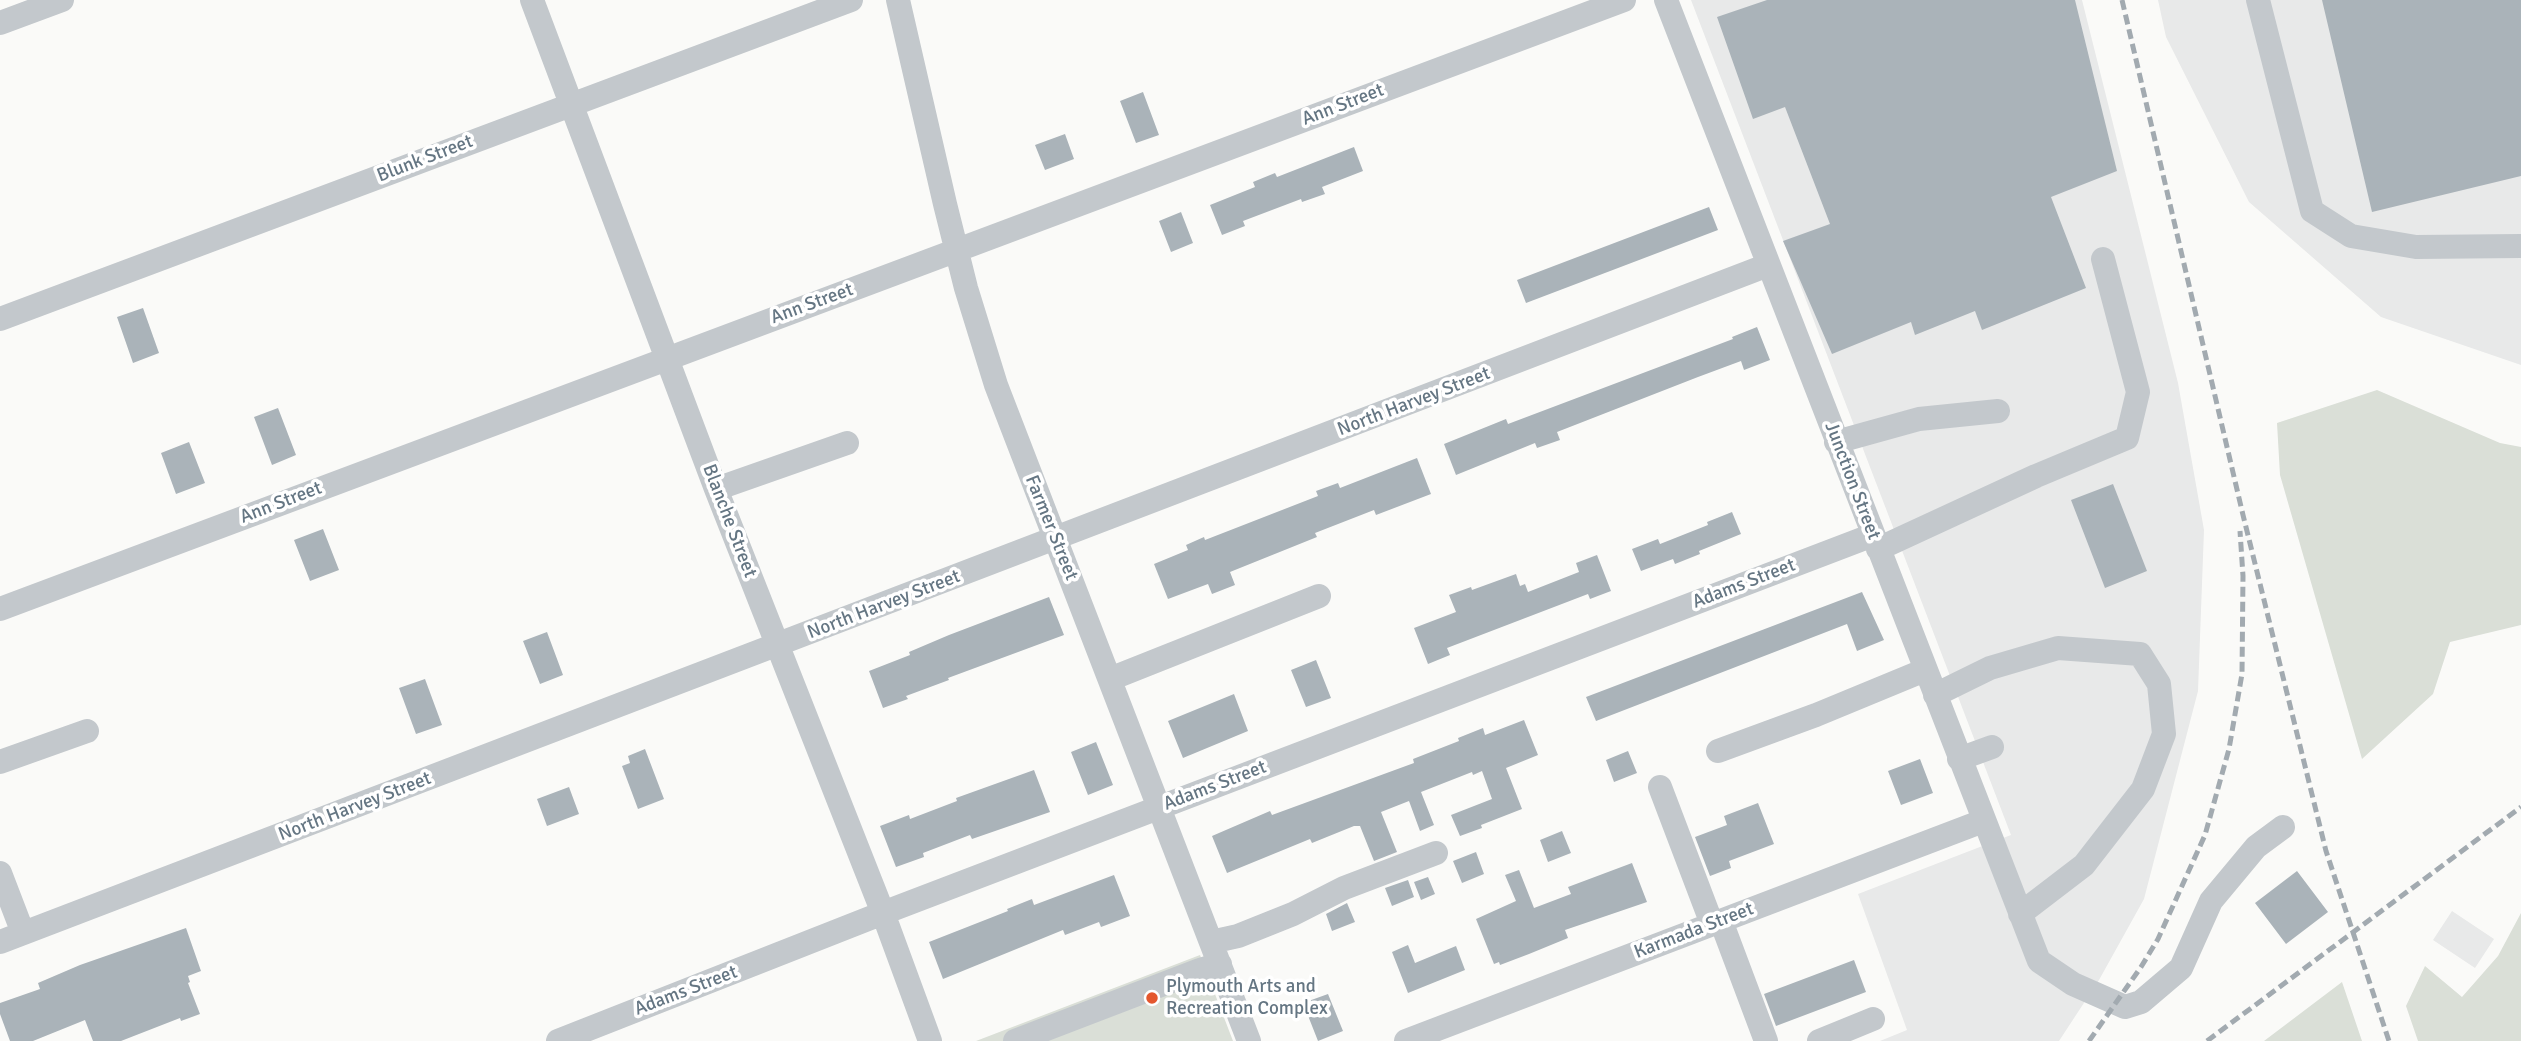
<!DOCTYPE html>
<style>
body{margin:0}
canvas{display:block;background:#fafaf8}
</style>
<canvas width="2521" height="1041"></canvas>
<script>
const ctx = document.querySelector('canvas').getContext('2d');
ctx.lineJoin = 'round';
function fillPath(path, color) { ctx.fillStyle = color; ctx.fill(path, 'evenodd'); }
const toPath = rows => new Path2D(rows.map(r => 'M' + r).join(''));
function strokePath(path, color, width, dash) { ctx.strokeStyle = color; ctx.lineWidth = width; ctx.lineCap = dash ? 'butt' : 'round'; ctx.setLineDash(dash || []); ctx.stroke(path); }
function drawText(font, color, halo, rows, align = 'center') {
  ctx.font = font + ' Signika,sans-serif'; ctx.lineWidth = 7; ctx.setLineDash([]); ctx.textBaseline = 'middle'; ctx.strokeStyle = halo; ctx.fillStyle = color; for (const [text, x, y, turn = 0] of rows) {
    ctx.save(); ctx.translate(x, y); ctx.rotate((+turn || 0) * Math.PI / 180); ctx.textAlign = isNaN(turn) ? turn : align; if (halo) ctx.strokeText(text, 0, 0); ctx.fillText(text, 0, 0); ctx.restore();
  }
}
const built = toPath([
 [1691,0,2082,0,2178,383,2204,530,2198,691,2144,899,2099,980,2059,1041,1880,1041,1907,1030,1858,894,2011,835],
 [2158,0,2521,0,2521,365,2381,317,2249,202,2166,37],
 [2452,911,2494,939,2475,968,2433,940]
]);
const green = toPath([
 [2377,390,2500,443,2521,447,2521,625,2450,642,2433,694,2362,759,2280,475,2277,423],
 [2521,913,2521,1041,2418,1041,2406,1006,2425,966,2462,997,2498,956],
 [1200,955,1233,1041,976,1041],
 [2342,982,2362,1041,2264,1041]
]);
const building = toPath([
 [1767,0,2075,0,2117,171,2051,197,2086,288,1982,330,1975,311,1915,335,1911,322,1832,354,1783,241,1830,224,1785,107,1753,119,1717,17],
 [2322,0,2521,0,2521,176,2372,212],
 [1143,92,1159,135,1136,143,1120,101],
 [1065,134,1074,159,1045,170,1035,145],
 [1354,147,1363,171,1322,187,1325,194,1302,202,1301,199,1243,221,1245,226,1222,235,1210,205,1255,187,1253,182,1275,173,1277,177],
 [1709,207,1718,230,1526,303,1517,280],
 [1181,212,1193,243,1171,252,1159,221],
 [143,308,159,353,133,363,117,317],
 [1757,327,1770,360,1744,370,1741,361,1698,377,1557,432,1560,440,1537,448,1535,443,1456,475,1444,444,1506,419,1508,424,1733,339,1732,337],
 [278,408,296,455,272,465,254,417],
 [189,442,205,483,176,494,161,453],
 [1417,458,1431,494,1376,515,1374,510,1315,533,1317,537,1230,572,1235,585,1212,594,1208,584,1168,599,1154,564,1188,550,1186,545,1204,537,1205,540,1318,496,1316,491,1338,483,1340,488],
 [2113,484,2147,571,2105,588,2071,500],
 [1732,512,1741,534,1699,551,1700,554,1675,564,1673,559,1641,571,1632,549,1658,539,1660,544,1708,525,1707,522],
 [323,529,339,570,310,581,294,540],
 [1597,555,1611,591,1590,599,1588,594,1447,648,1450,655,1428,664,1414,628,1456,612,1449,595,1471,587,1472,590,1516,574,1520,586,1525,584,1528,592,1579,572,1576,563],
 [1862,592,1884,640,1857,651,1847,624,1596,721,1586,697],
 [1049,597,1064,635,948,678,949,680,906,696,908,699,883,708,869,671,910,655,909,652,949,635],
 [547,632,563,675,540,684,523,641],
 [1316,660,1331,698,1306,707,1291,670],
 [425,679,442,725,416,734,399,688],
 [1234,694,1248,731,1183,758,1168,721],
 [1524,720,1538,755,1506,768,1522,809,1481,825,1482,828,1460,836,1451,815,1492,799,1482,771,1473,775,1472,772,1421,792,1434,825,1420,831,1409,801,1381,812,1397,852,1374,861,1360,826,1354,826,1312,843,1310,839,1227,873,1212,836,1270,811,1272,815,1414,763,1413,759,1459,741,1458,738,1483,728,1485,735],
 [1096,742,1113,785,1088,795,1071,752],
 [645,749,664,799,638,809,622,766,630,763,628,756],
 [1628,751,1637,773,1614,782,1606,760],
 [1920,759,1933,793,1901,805,1888,771],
 [1034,770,1050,812,972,839,970,835,923,853,924,857,896,867,880,826,909,815,910,819,957,801,956,798],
 [569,787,579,814,547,826,537,799],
 [1758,803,1774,844,1729,861,1731,868,1710,876,1695,837,1727,825,1724,816],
 [1562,831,1571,853,1548,862,1540,840],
 [1476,852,1484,874,1462,883,1453,861],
 [1632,863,1647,902,1565,930,1568,938,1529,954,1500,965,1499,962,1494,964,1476,919,1516,901,1505,875,1519,870,1534,908,1571,894,1568,887],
 [2297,871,2328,912,2286,944,2255,903],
 [1114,875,1130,916,1101,927,1099,922,1065,935,1063,930,943,979,929,942,1008,911,1007,909,1032,899,1034,905],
 [1428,877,1435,894,1421,900,1414,882],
 [1408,880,1414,897,1392,906,1385,888],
 [1347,903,1355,922,1332,931,1326,914],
 [186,928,201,971,188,976,190,982,188,983,200,1014,181,1021,180,1018,121,1041,93,1041,85,1020,33,1041,10,1041,0,1014,0,1003,40,989,38,983,80,965],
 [1408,945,1415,963,1456,946,1465,970,1408,993,1392,952],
 [1854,960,1866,992,1776,1026,1764,994],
 [1328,994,1343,1031,1318,1041,1303,1003]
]);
const minor = toPath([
 [532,0,716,489,883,913,930,1041],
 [898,0,945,204,966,288,996,385,1249,1041],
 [1666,0,2039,961,2073,984,2125,1007,2141,1002,2181,968,2211,901,2256,847,2283,827],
 [2258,0,2312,211,2351,236,2416,247,2521,246],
 [0,23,62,0],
 [0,319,851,0],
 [1836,442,1919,419,1998,411],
 [716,489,847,443],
 [1878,549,2036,476,2127,438,2138,392,2103,259],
 [0,609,1624,0],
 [1110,679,1319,596],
 [1935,695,1990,668,2058,648,2140,654,2159,684,2164,734,2143,789,2084,865,2020,914],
 [1718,751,1816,715,1925,670],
 [1959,759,1992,747],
 [0,762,87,731],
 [1660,787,1712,924],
 [0,873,23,933],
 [1721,921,1766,1041],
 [0,942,1768,265],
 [1211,942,1238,936,1293,914,1344,888,1436,853],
 [558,1041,883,913,1873,535],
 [1015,1041,1200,970,1220,964],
 [1406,1041,1983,821],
 [1819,1041,1873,1019]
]);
const rail = toPath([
 [2122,0,2243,515,2326,851,2389,1041],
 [2089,1041,2141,967,2158,939,2205,835,2229,749,2242,674,2243,576,2240,531],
 [2207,1041,2521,807]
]);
const markers = [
 [1152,998,7,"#e4572e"]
];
const streetNames = [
 ["Ann Street",1343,105,-21],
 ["Blunk Street",425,159,-21],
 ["Ann Street",812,304,-20],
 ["North Harvey Street",1414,402,-21],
 ["Junction Street",1852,481,69],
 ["Ann Street",281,503,-21],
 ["Blanche Street",729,521,69],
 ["Farmer Street",1051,528,68],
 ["Adams Street",1744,584,-21],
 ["North Harvey Street",884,605,-21],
 ["Adams Street",1215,786,-21],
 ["North Harvey Street",355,807,-21],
 ["Karmada Street",1694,931,-21],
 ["Adams Street",686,991,-21]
];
const poiNames = [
 ["Plymouth Arts and",1166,987],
 ["Recreation Complex",1166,1009]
];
fillPath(built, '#e8e9e9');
fillPath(green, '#dadfd7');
fillPath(building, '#aab3b9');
strokePath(minor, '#c3c8cc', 24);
strokePath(rail, '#a2aab0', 5, [10, 5]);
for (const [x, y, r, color] of markers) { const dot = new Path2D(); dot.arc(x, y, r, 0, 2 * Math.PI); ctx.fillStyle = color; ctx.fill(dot); strokePath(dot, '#fff', 2.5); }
drawText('19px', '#657683', '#fff', streetNames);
drawText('19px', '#657683', '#fff', poiNames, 'left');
</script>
